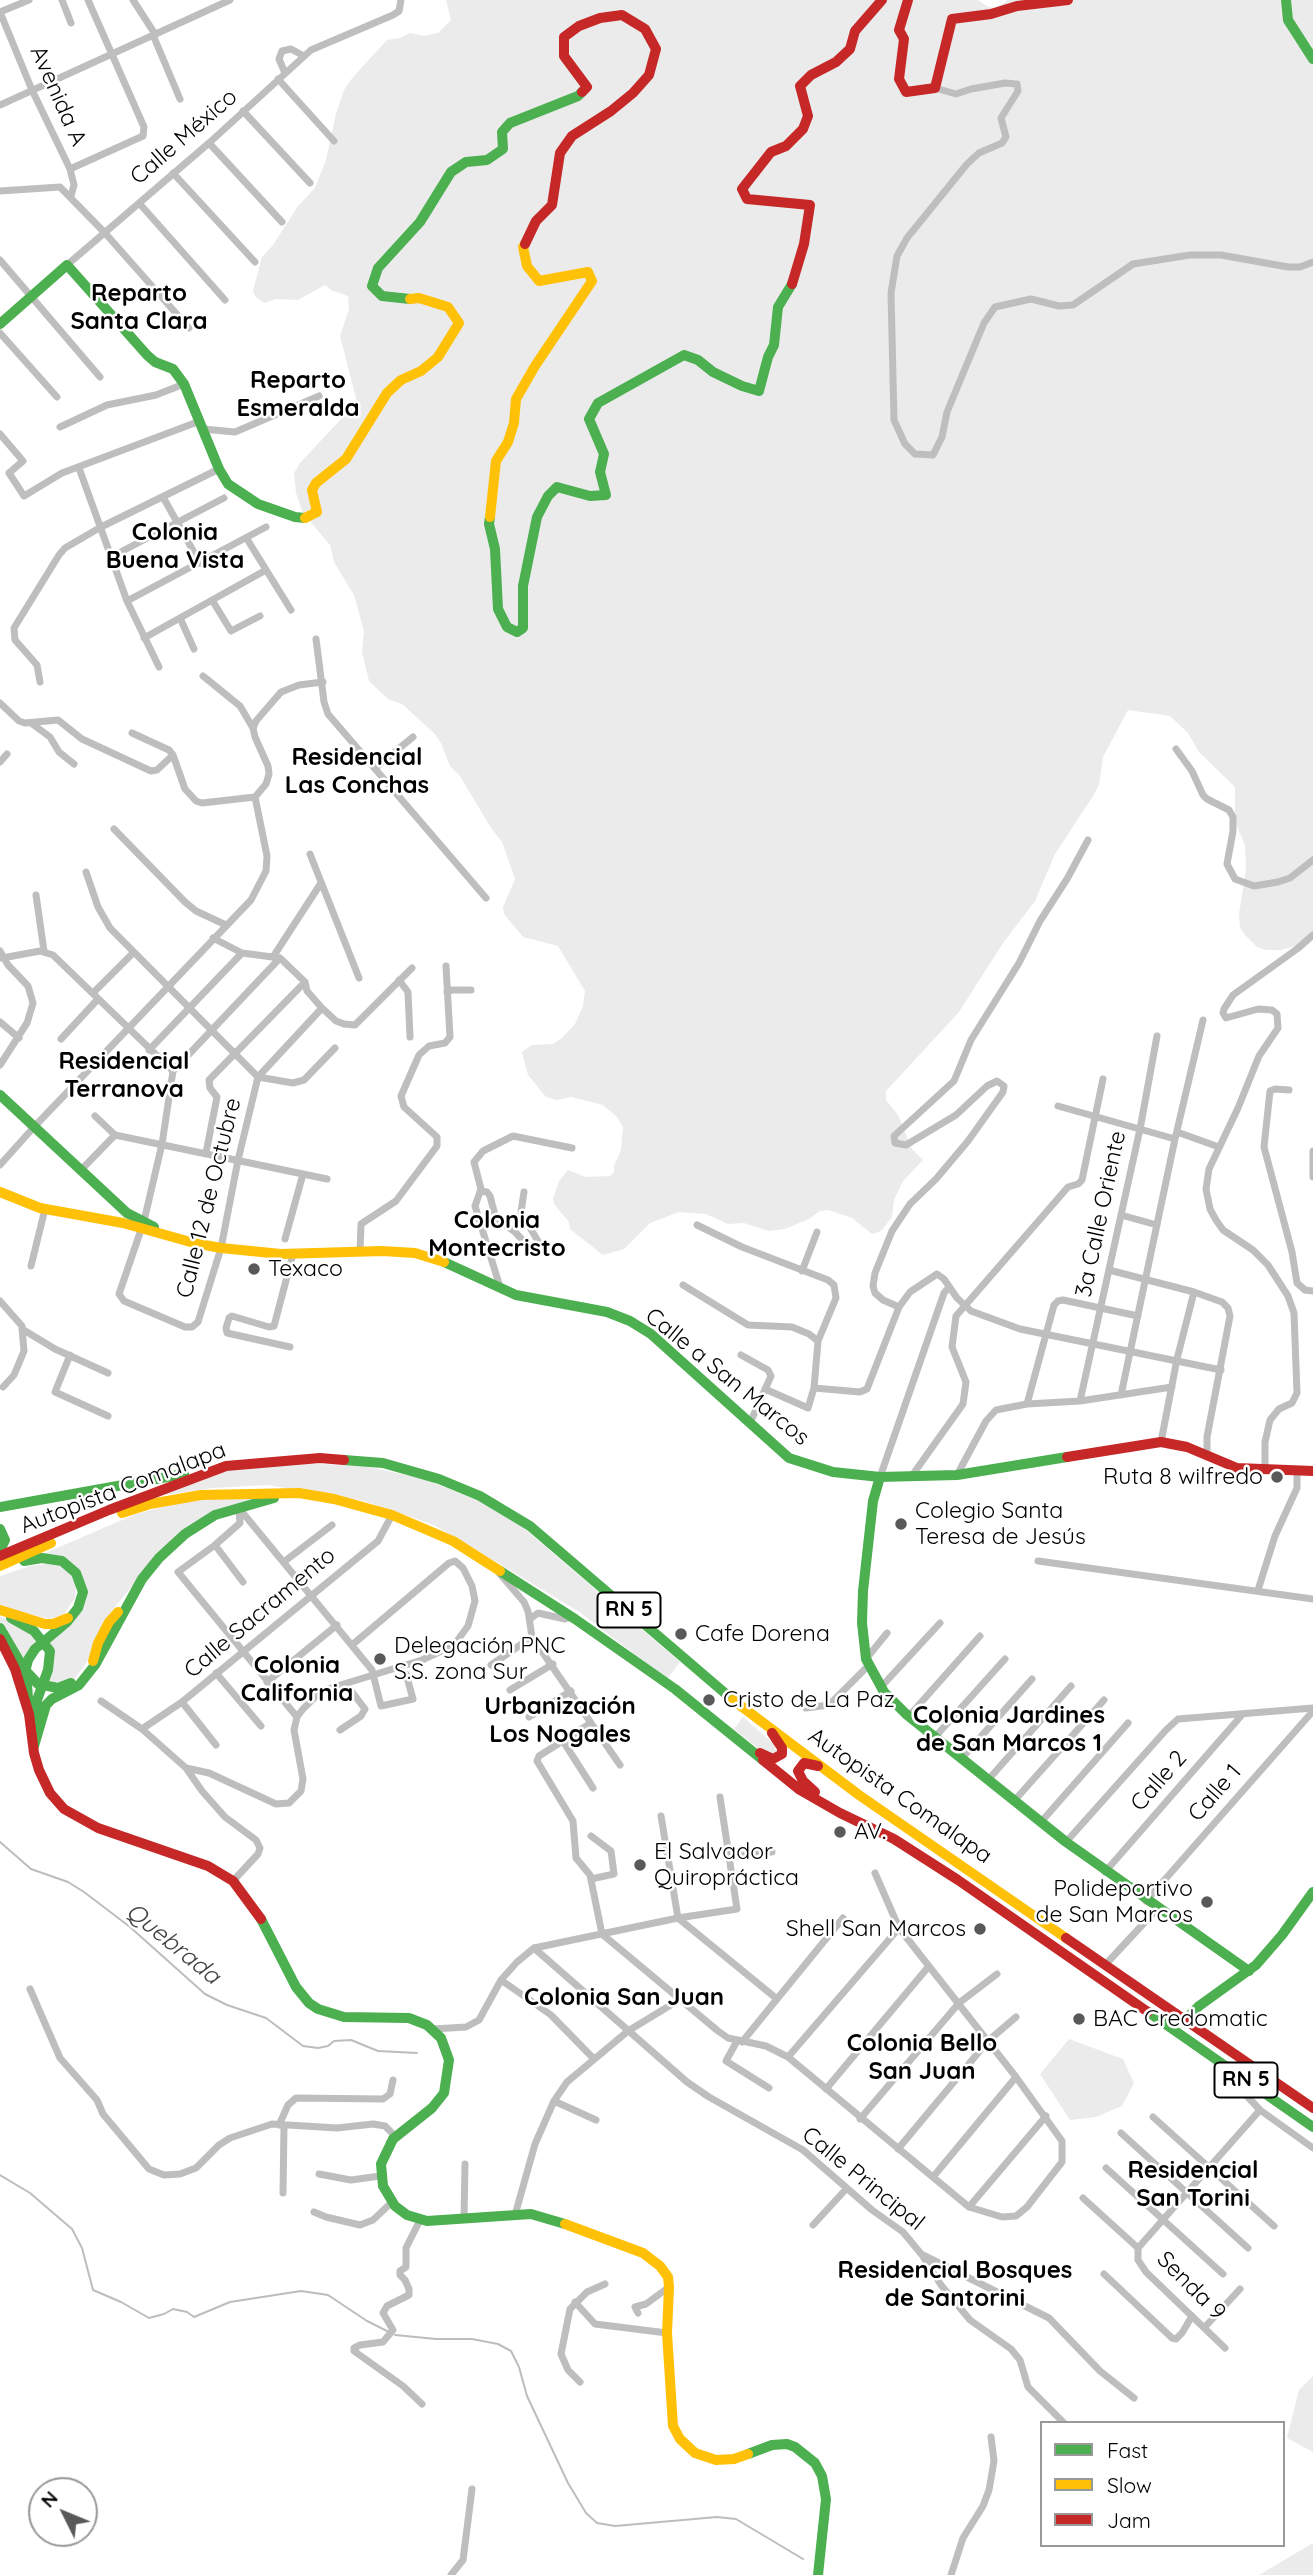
<!DOCTYPE html>
<meta charset="utf-8">
<style>
body{margin:0}
#map{position:relative;width:1313px;height:2575px;overflow:hidden;background:#fff;font-family:Quicksand,sans-serif}
canvas{display:block}
.legend{position:absolute;left:1040px;top:2421px;width:245px;height:126px;box-sizing:border-box;background:#fff;border:2px solid #999;margin:0;padding:9px 12px;list-style:none;font-size:21px;color:#000}
.legend li{display:flex;align-items:center;gap:14px;height:35px}
.legend b{width:35px;border:2px solid #999}
.north{position:absolute;left:28px;top:2477px;width:70px;height:70px;box-sizing:border-box;background:#fff;border:2px solid #999;border-radius:50%;rotate:313deg;font-size:19px;font-weight:700;line-height:28px;text-align:center;color:#000}
.north::after{content:'';display:block;margin:auto;width:24px;height:32px;background:#595959;clip-path:polygon(50% 0,100% 100%,50% 72%,0 100%)}
</style>
<div id="map">
<canvas width="1313" height="2575"></canvas>
<ul class="legend">
<li><b style="height:9px;background:#4caf50"></b>Fast</li>
<li><b style="height:9px;background:#ffc107"></b>Slow</li>
<li><b style="height:9px;background:#c62828"></b>Jam</li>
</ul>
<div class="north">N</div>
</div>
<script>
const ctx = document.querySelector('canvas').getContext('2d');
ctx.lineJoin = 'round';
function fillPath(path, color) { ctx.fillStyle = color; ctx.fill(path, 'evenodd'); }
const toPath = rows => new Path2D(rows.map(r => 'M' + r).join(''));
function strokePath(path, color, width, dash) { ctx.strokeStyle = color; ctx.lineWidth = width; ctx.lineCap = dash ? 'butt' : 'round'; ctx.setLineDash(dash || []); ctx.stroke(path); }
function drawText(font, color, halo, rows, align = 'center') {
  ctx.font = font + ' Quicksand,sans-serif'; ctx.lineWidth = 5; ctx.setLineDash([]); ctx.textBaseline = 'middle'; ctx.strokeStyle = halo; ctx.fillStyle = color; for (const [text, x, y, turn = 0] of rows) {
    ctx.save(); ctx.translate(x, y); ctx.rotate((+turn || 0) * Math.PI / 180); ctx.textAlign = isNaN(turn) ? turn : align; if (halo) ctx.strokeText(text, 0, 0); ctx.fillText(text, 0, 0); ctx.restore();
  }
}
const green = toPath([
 [446,0,978,0,988,7,996,8,1008,0,1313,0,1313,937,1300,945,1281,950,1266,950,1257,947,1246,936,1240,928,1239,914,1246,870,1245,845,1235,822,1235,787,1199,752,1188,733,1170,716,1128,710,1103,757,1099,785,1093,796,1055,854,1035,901,1003,943,959,1012,886,1091,886,1100,898,1115,912,1149,923,1160,903,1181,894,1200,892,1217,881,1231,872,1234,852,1218,828,1210,820,1211,809,1219,785,1229,769,1231,744,1223,728,1224,706,1214,679,1212,650,1223,624,1249,603,1255,570,1229,569,1222,554,1204,553,1199,559,1181,568,1170,585,1177,610,1176,614,1172,614,1166,621,1150,623,1127,617,1117,603,1105,571,1097,557,1100,546,1097,528,1075,522,1052,532,1045,553,1044,562,1038,575,1024,583,1006,585,991,558,946,523,937,504,914,503,907,515,879,502,842,491,828,460,776,450,766,441,743,435,734,402,704,388,699,369,681,362,652,364,631,354,595,334,562,330,545,303,513,296,493,294,473,300,463,357,402,340,336,349,309,348,296,331,290,325,285,298,300,276,299,264,303,255,296,253,291,262,257,273,245,298,206,315,188,326,160,336,114,344,90,353,77,387,40,400,38,410,33,424,36,438,33,451,20],
 [268,1463,360,1465,424,1479,479,1501,520,1525,680,1662,667,1679,578,1611,434,1525,364,1501,268,1485,213,1488,158,1496,226,1470],
 [265,1495,224,1508,133,1585,106,1618,87,1662,75,1678,71,1681,45,1684,47,1642,71,1622,85,1584,43,1554,136,1514,159,1508,187,1501],
 [53,1563,69,1571,76,1586,75,1598,64,1614,50,1619,0,1607,0,1576,30,1566],
 [0,1616,28,1630,40,1642,24,1664,0,1624],
 [743,1717,774,1744,776,1751,773,1755,759,1749,734,1729],
 [1069,2039,1123,2059,1134,2083,1122,2106,1096,2117,1070,2120,1040,2074],
 [1313,2376,1313,2452,1287,2438,1299,2390],
 [1313,2543,1313,2575,1259,2575]
]);
const stream = toPath([
 [0,1842,31,1869,68,1882,84,1892,130,1927,205,1994,227,2005,266,2018,303,2046,318,2048,328,2046,334,2041,351,2040,378,2051,417,2053],
 [0,2175,30,2193,72,2229,82,2248,93,2290,121,2302,149,2318,164,2314,173,2309,187,2312,194,2317,230,2302,301,2291,328,2295,367,2321,387,2331],
 [395,2335,436,2339,472,2339,498,2344,511,2351,519,2367,527,2396,568,2483,586,2513,597,2523,615,2526,717,2517,736,2519,803,2559]
]);
const street = toPath([
 [62,0,71,23],
 [133,0,155,34],
 [0,12,32,90,70,169,74,185,71,196],
 [0,12,29,0],
 [153,35,180,99],
 [285,73,279,59,282,51,291,49,304,56],
 [278,79,334,141],
 [935,88,956,94,971,89,1005,83,1017,84,1018,91,1001,118,1006,137,1002,143,979,153,967,164,907,238,897,256,891,293,894,420,905,444,915,454,933,455,942,437,947,412,984,323,995,307,1031,299,1059,306,1073,305,1133,264,1190,255,1221,255,1288,267,1300,267,1313,262],
 [0,105,230,0],
 [243,111,310,183],
 [209,143,282,222],
 [70,169,143,136,144,127,88,0],
 [173,173,255,262],
 [0,191,60,187,105,233,189,328],
 [139,203,225,300],
 [0,260,100,377],
 [67,265,209,143,311,50,393,15,399,11,401,0],
 [0,333,57,397],
 [60,427,107,405,156,395,184,384],
 [203,429,235,432,319,396],
 [0,434,23,461,9,473,24,496,62,473,200,421],
 [79,468,127,601,159,667],
 [163,497,200,563],
 [247,539,291,610],
 [111,557,224,498],
 [212,600,231,631,260,616],
 [127,601,266,527],
 [180,618,194,649],
 [144,638,266,570],
 [316,639,324,702,328,714,486,898],
 [203,676,240,706,253,728],
 [40,682,37,665,15,640,14,628,59,555,65,548,101,527,219,469],
 [0,703,19,721,25,723,58,720,82,739,151,771,157,770,173,755],
 [31,723,50,737,59,752,74,764],
 [132,733,169,750,173,755,185,789,196,801,202,803,255,797,266,784,269,774,268,766,255,737,253,728,256,721,281,692,299,685,323,682],
 [1176,749,1192,771,1203,795,1207,799,1229,810,1233,817,1233,831,1227,864,1235,879,1254,886,1278,882,1290,878,1313,860],
 [0,762,7,754],
 [375,768,413,737],
 [114,829,185,902,196,911,226,925],
 [310,854,359,978],
 [86,872,98,907,110,928,258,1077],
 [36,895,44,951],
 [213,938,242,953,280,958,305,982,307,991,322,1008,336,1021,344,1024,355,1025,412,968],
 [0,951,8,965,28,986,33,1003,27,1023,0,1065],
 [273,957,321,883],
 [2,958,40,951,53,955,173,1071],
 [399,980,408,992,410,1037],
 [447,992,452,990,471,990],
 [93,993,133,953],
 [0,1022,19,1038],
 [61,1039,98,999],
 [149,1050,242,953],
 [173,1071,162,1144,144,1221,119,1294,124,1301,185,1327,192,1327,198,1322,221,1248,238,1160,258,1077,322,1008],
 [173,1071,280,958],
 [258,1077,293,1083,304,1080,335,1048],
 [1289,1090,1275,1089,1270,1091,1264,1147,1292,1252,1297,1283,1305,1290,1313,1291],
 [1058,1106,1175,1139],
 [95,1116,115,1135,327,1179],
 [1177,1132,1219,1147],
 [1313,1151,1313,1177],
 [206,1153,217,1097,210,1088,209,1080,305,982],
 [0,1165,34,1127,251,900,266,871,267,856,255,797],
 [81,1170,115,1135],
 [481,1191,487,1192,490,1196,496,1219,514,1231,532,1250,536,1249,539,1243,521,1212,524,1192],
 [1121,1215,1157,1225],
 [697,1225,742,1247,828,1280,834,1285,836,1298,818,1341,814,1388,808,1408,765,1389],
 [285,1239,303,1174],
 [360,1252,361,1224,396,1201,437,1146,437,1137,404,1107,401,1096,419,1055,429,1046,445,1043,450,1037,446,966],
 [31,1266,45,1209],
 [1109,1270,1194,1292,1222,1302,1228,1308,1230,1316,1207,1437,1207,1455],
 [802,1271,817,1232],
 [683,1285,748,1325,792,1327,809,1334,818,1341],
 [500,1287,475,1206,481,1189,474,1162,483,1151,513,1136,572,1148],
 [0,1301,22,1326,23,1340,24,1351,14,1375,3,1387],
 [899,1307,883,1300,875,1293,873,1286,875,1273,892,1231,910,1204,936,1179,968,1141,1003,1092,1004,1086,997,1081,987,1086,956,1115,906,1145,895,1143,894,1136,954,1081,971,1040,1019,963,1040,921,1067,879,1088,840],
 [22,1329,55,1349,108,1373],
 [290,1347,227,1333,226,1328,229,1318,232,1316,269,1327,274,1326,293,1254],
 [70,1355,55,1392,108,1416],
 [741,1355,768,1370,771,1376,750,1423],
 [814,1388,860,1392,867,1389,899,1307,910,1292,937,1274,944,1279,957,1298,971,1311,1020,1329,1221,1370],
 [1121,1395,1175,1139,1203,1020],
 [1080,1401,1140,1129,1157,1036],
 [1027,1404,1054,1305,1058,1301,1063,1300,1138,1316],
 [1161,1442,1177,1359,1194,1292],
 [1265,1469,1265,1442,1270,1420,1279,1409,1292,1403,1297,1393,1294,1313,1288,1296,1268,1265,1253,1250,1223,1230,1216,1220,1210,1209,1206,1189,1209,1169,1238,1108,1259,1056,1278,1028,1277,1014,1272,1010,1258,1009,1226,1018,1223,1013,1224,1009,1233,995,1297,949,1313,935],
 [957,1475,986,1421,996,1410,1027,1404,1080,1401,1172,1387],
 [880,1477,944,1293,949,1287],
 [911,1477,963,1404,966,1382,952,1347,956,1316,1068,1187,1078,1184,1082,1180,1103,1079],
 [238,1507,372,1670,381,1706,413,1699,406,1674],
 [239,1511,240,1523,215,1545,178,1572,297,1717],
 [215,1545,243,1582],
 [285,1561,332,1525],
 [1038,1561,1313,1599],
 [500,1574,524,1602,528,1611,532,1637,591,1723,539,1756,537,1761,573,1821,576,1858,590,1875,602,1934,718,2031,728,2038,766,2046,788,2057,969,2207,1002,2217,1016,2216,1027,2207,1062,2162,1062,2141,1016,2077,899,1928,875,1873],
 [1258,1590,1275,1536,1297,1488,1297,1471],
 [530,1619,538,1613,565,1619,571,1617],
 [866,1659,887,1633],
 [491,1665,532,1637],
 [216,1673,261,1726],
 [267,1682,337,1625],
 [881,1687,940,1623],
 [510,1690,553,1664],
 [101,1701,142,1729,186,1768,209,1773,276,1804,289,1803,301,1791,303,1779,294,1730,297,1717,303,1709,321,1691,422,1660,454,1645,468,1626,475,1601,472,1586,463,1568,455,1561,449,1563,352,1645],
 [182,1702,216,1745],
 [806,1708,829,1705,869,1665],
 [909,1716,980,1636],
 [529,1717,571,1691],
 [591,1723,620,1765],
 [142,1729,182,1702,378,1541,392,1515],
 [340,1730,361,1716,365,1709,346,1684],
 [935,1737,1005,1659],
 [563,1741,593,1788],
 [962,1758,1032,1679],
 [186,1768,202,1791,225,1817,256,1840,260,1848,258,1854,233,1881],
 [988,1780,1071,1686],
 [1014,1801,1104,1700],
 [661,1816,678,1918,777,1999],
 [1041,1822,1128,1723],
 [591,1836,611,1851,614,1874,591,1879],
 [1066,1842,1166,1730,1178,1719,1313,1708],
 [729,1857,772,1852],
 [1105,1872,1241,1716],
 [1146,1901,1313,1711],
 [534,1948,687,2082,709,2097,803,2150,872,2210,903,2232,922,2255,941,2285,970,2320,1011,2349,1020,2360,1028,2387,1064,2423],
 [1106,1964,1157,1909],
 [501,1980,551,2015,594,2059],
 [30,1989,60,2058,97,2100,103,2114,149,2169,164,2175,180,2174,196,2168,219,2145,230,2138,272,2124,337,2128,373,2124,385,2126,396,2137],
 [433,2029,466,2027,479,2020,501,1980,517,1962,534,1948,678,1918,737,1909,720,1797],
 [737,2041,726,2061,769,2088],
 [742,2042,843,1918],
 [788,2057,899,1928],
 [1217,2064,1260,2110,1313,2148],
 [826,2089,929,1966],
 [554,2101,596,2120],
 [1153,2117,1274,2226],
 [860,2119,959,2003,997,1974],
 [279,2125,288,2105,296,2098,383,2099,390,2094,393,2080],
 [1121,2133,1248,2248],
 [898,2149,988,2041,1016,2017],
 [1106,2168,1223,2274],
 [319,2174,351,2180,380,2176],
 [933,2177,1016,2077],
 [283,2193,284,2126],
 [1083,2198,1138,2248],
 [969,2207,1046,2116],
 [314,2212,326,2217,360,2225,373,2220,392,2202],
 [515,2215,535,2144,554,2101,567,2082,628,2031,679,2000],
 [464,2219,465,2164],
 [420,2220,406,2248,406,2267,400,2271,400,2275,405,2280,409,2289,409,2295,387,2306,383,2313,393,2330,383,2342,360,2345,354,2348,354,2351,403,2386,422,2404],
 [813,2225,847,2188],
 [1138,2248,1260,2110],
 [1138,2248,1138,2260,1146,2272,1225,2348],
 [923,2255,1049,2318,1100,2371,1134,2398],
 [1104,2274,1172,2338,1176,2339,1182,2333,1192,2316],
 [575,2302,595,2324,667,2333],
 [638,2313,635,2307,646,2304,669,2287],
 [1204,2328,1240,2289],
 [580,2382,568,2370,561,2354,570,2309,587,2292,605,2284],
 [451,2575,463,2560,472,2489],
 [951,2575,963,2538,983,2506,989,2490,994,2461,991,2437]
]);
const fast = toPath([
 [1286,0,1288,20,1313,59],
 [410,299,382,296,372,286,378,268,420,222,451,172,466,162,487,160,503,149,502,132,510,123,578,96,582,92],
 [0,324,67,265,147,355,155,362,173,369,184,384,219,469,228,484,258,504,295,517,305,518],
 [490,517,489,524,495,549,498,609,507,627,517,632,523,628,523,586,537,517,548,496,557,487,590,496,606,495,600,472,604,454,589,419,598,403,684,355,698,360,713,372,742,386,759,391,768,357,774,345,778,307,792,284],
 [0,1095,127,1213,154,1227],
 [444,1262,516,1295,607,1312,630,1321,651,1334,789,1458,833,1472,880,1477,957,1475,1067,1457],
 [344,1460,383,1463,439,1479,480,1496,530,1526,733,1700],
 [880,1477,873,1501,863,1591,862,1623,866,1659,884,1692,906,1714,1066,1842,1249,1971],
 [0,1507,184,1474],
 [0,1529,5,1540,0,1550],
 [24,1561,42,1558,62,1561,76,1573,83,1592,78,1608,67,1622,35,1649,28,1660,26,1668,29,1714],
 [500,1571,575,1619,675,1689,763,1760],
 [11,1618,34,1631,50,1651,48,1670,37,1700,36,1721],
 [0,1628,24,1669,38,1684,58,1688,71,1683],
 [34,1746,46,1705,52,1699,79,1685,95,1665,142,1579,159,1558,185,1534,215,1515,274,1498],
 [261,1919,296,1987,309,2003,318,2009,344,2017,409,2018,427,2025,441,2038,449,2060,444,2093,432,2108,393,2139,381,2164,383,2186,395,2206,407,2215,427,2221,531,2214,565,2224],
 [1148,2012,1313,2127],
 [1186,2019,1199,2006,1256,1965,1282,1935,1313,1892],
 [748,2454,772,2445,787,2444,795,2447,815,2463,822,2476,826,2499,818,2575]
]);
const slow = toPath([
 [490,517,496,461,508,442,514,423,516,399,535,366,592,281,588,272,539,281,527,266,523,247,525,244],
 [305,518,317,512,312,490,316,483,346,459,387,393,401,380,421,371,438,357,459,323,448,307,419,298,410,299],
 [0,1192,40,1208,123,1223,194,1243,221,1248,281,1254,382,1251,415,1253,444,1262],
 [122,1513,150,1504,201,1495,299,1493,334,1499,392,1515,453,1541,500,1571],
 [0,1566,51,1543],
 [0,1610,45,1624,53,1624,68,1618],
 [93,1661,98,1643,109,1622,118,1612],
 [733,1700,859,1795,1066,1938],
 [565,2224,643,2253,660,2266,668,2277,669,2287,667,2333,673,2426,680,2439,695,2453,716,2460,734,2459,748,2454]
]);
const jam = toPath([
 [908,0,899,30,904,39,899,79,906,92,935,88,952,19,991,14,1017,6,1068,0],
 [525,244,536,221,552,205,560,153,572,136,611,111,633,93,649,75,656,49,645,29,622,15,600,18,579,26,564,37,564,56,587,87,582,92],
 [792,284,804,244,810,205,747,199,742,189,771,152,786,146,803,129,808,116,800,86,811,75,836,62,850,49,855,31,882,0],
 [1067,1457,1161,1442,1187,1447,1237,1468,1313,1471],
 [0,1556,109,1510,226,1466,320,1458,344,1460],
 [0,1639,15,1669,29,1714,34,1753,39,1770,50,1793,64,1809,98,1828,208,1866,233,1881,261,1919],
 [760,1753,773,1759,782,1754,782,1748,772,1733],
 [763,1760,800,1790,840,1813,894,1839,958,1880,1148,2012],
 [815,1792,803,1781,798,1771,804,1763,818,1766],
 [1066,1938,1313,2108]
]);
const markers = [
 [254,1269,7,"#595959"],
 [1277,1477,7,"#595959"],
 [901,1524,7,"#595959"],
 [681,1634,7,"#595959"],
 [380,1659,7,"#595959"],
 [709,1700,7,"#595959"],
 [840,1832,7,"#595959"],
 [640,1865,7,"#595959"],
 [1207,1902,7,"#595959"],
 [980,1929,7,"#595959"],
 [1079,2019,7,"#595959"]
];
const shields = [
 [629,1610,63],
 [1246,2080,63]
];
const shieldNames = [
 ["RN 5",629,1610],
 ["RN 5",1246,2080]
];
const streetNames = [
 ["Avenida A",58,96,66],
 ["Calle México",184,137,-41],
 ["Calle 12 de Octubre",209,1198,-76],
 ["3a Calle Oriente",1101,1214,-78],
 ["Calle a San Marcos",727,1377,39],
 ["Autopista Comalapa",123,1488,-21],
 ["Calle Sacramento",260,1613,-40],
 ["Calle 2",1159,1781,-49],
 ["Calle 1",1215,1793,-49],
 ["Autopista Comalapa",900,1796,35],
 ["Calle Principal",863,2179,39],
 ["Senda 9",1191,2286,45]
];
const poiNames = [
 ["Texaco",268,1269],
 ["Ruta 8 wilfredo",1263,1477,"right"],
 ["Colegio Santa",915,1511],
 ["Teresa de Jesús",915,1537],
 ["Cafe Dorena",695,1634],
 ["Delegación PNC",394,1646],
 ["S.S. zona Sur",394,1672],
 ["Cristo de La Paz",723,1700],
 ["AV.",854,1832],
 ["El Salvador",654,1852],
 ["Quiropráctica",654,1878],
 ["Polideportivo",1193,1889,"right"],
 ["de San Marcos",1193,1915,"right"],
 ["Shell San Marcos",966,1929,"right"],
 ["BAC Credomatic",1093,2019]
];
const neighbourhoodNames = [
 ["Reparto",139,294],
 ["Santa Clara",139,322],
 ["Reparto",298,381],
 ["Esmeralda",298,409],
 ["Colonia",175,533],
 ["Buena Vista",175,561],
 ["Residencial",357,758],
 ["Las Conchas",357,786],
 ["Residencial",124,1062],
 ["Terranova",124,1090],
 ["Colonia",497,1221],
 ["Montecristo",497,1249],
 ["Colonia",297,1666],
 ["California",297,1694],
 ["Urbanización",560,1707],
 ["Los Nogales",560,1735],
 ["Colonia Jardines",1009,1716],
 ["de San Marcos 1",1009,1744],
 ["Colonia San Juan",624,1998],
 ["Colonia Bello",922,2044],
 ["San Juan",922,2072],
 ["Residencial",1193,2171],
 ["San Torini",1193,2199],
 ["Residencial Bosques",955,2271],
 ["de Santorini",955,2299]
];
const waterNames = [
 ["Quebrada",173,1944,39]
];
fillPath(green, '#ebebeb');
strokePath(stream, '#bdbdbd', 2);
strokePath(street, '#bebebe', 7);
strokePath(fast, '#4caf50', 10);
strokePath(slow, '#ffc107', 10);
strokePath(jam, '#c62828', 10);
for (const [x, y, r, color] of markers) { const dot = new Path2D(); dot.arc(x, y, r, 0, 2 * Math.PI); ctx.fillStyle = color; ctx.fill(dot); strokePath(dot, '#fff', 2.5); }
for (const [x, y, w] of shields) { const box = new Path2D(); box.roundRect(x - w / 2, y - 17.5, w, 35, 5); ctx.fillStyle = '#fff'; ctx.fill(box); strokePath(box, '#000', 2); }
drawText('bold 21px', '#000', null, shieldNames);
drawText('23px', '#000', '#fff', streetNames);
drawText('23px', '#000', '#fff', poiNames, 'left');
drawText('bold 24px', '#000', '#fff', neighbourhoodNames);
drawText('italic 24px', '#424242', '#fff', waterNames);
</script>
